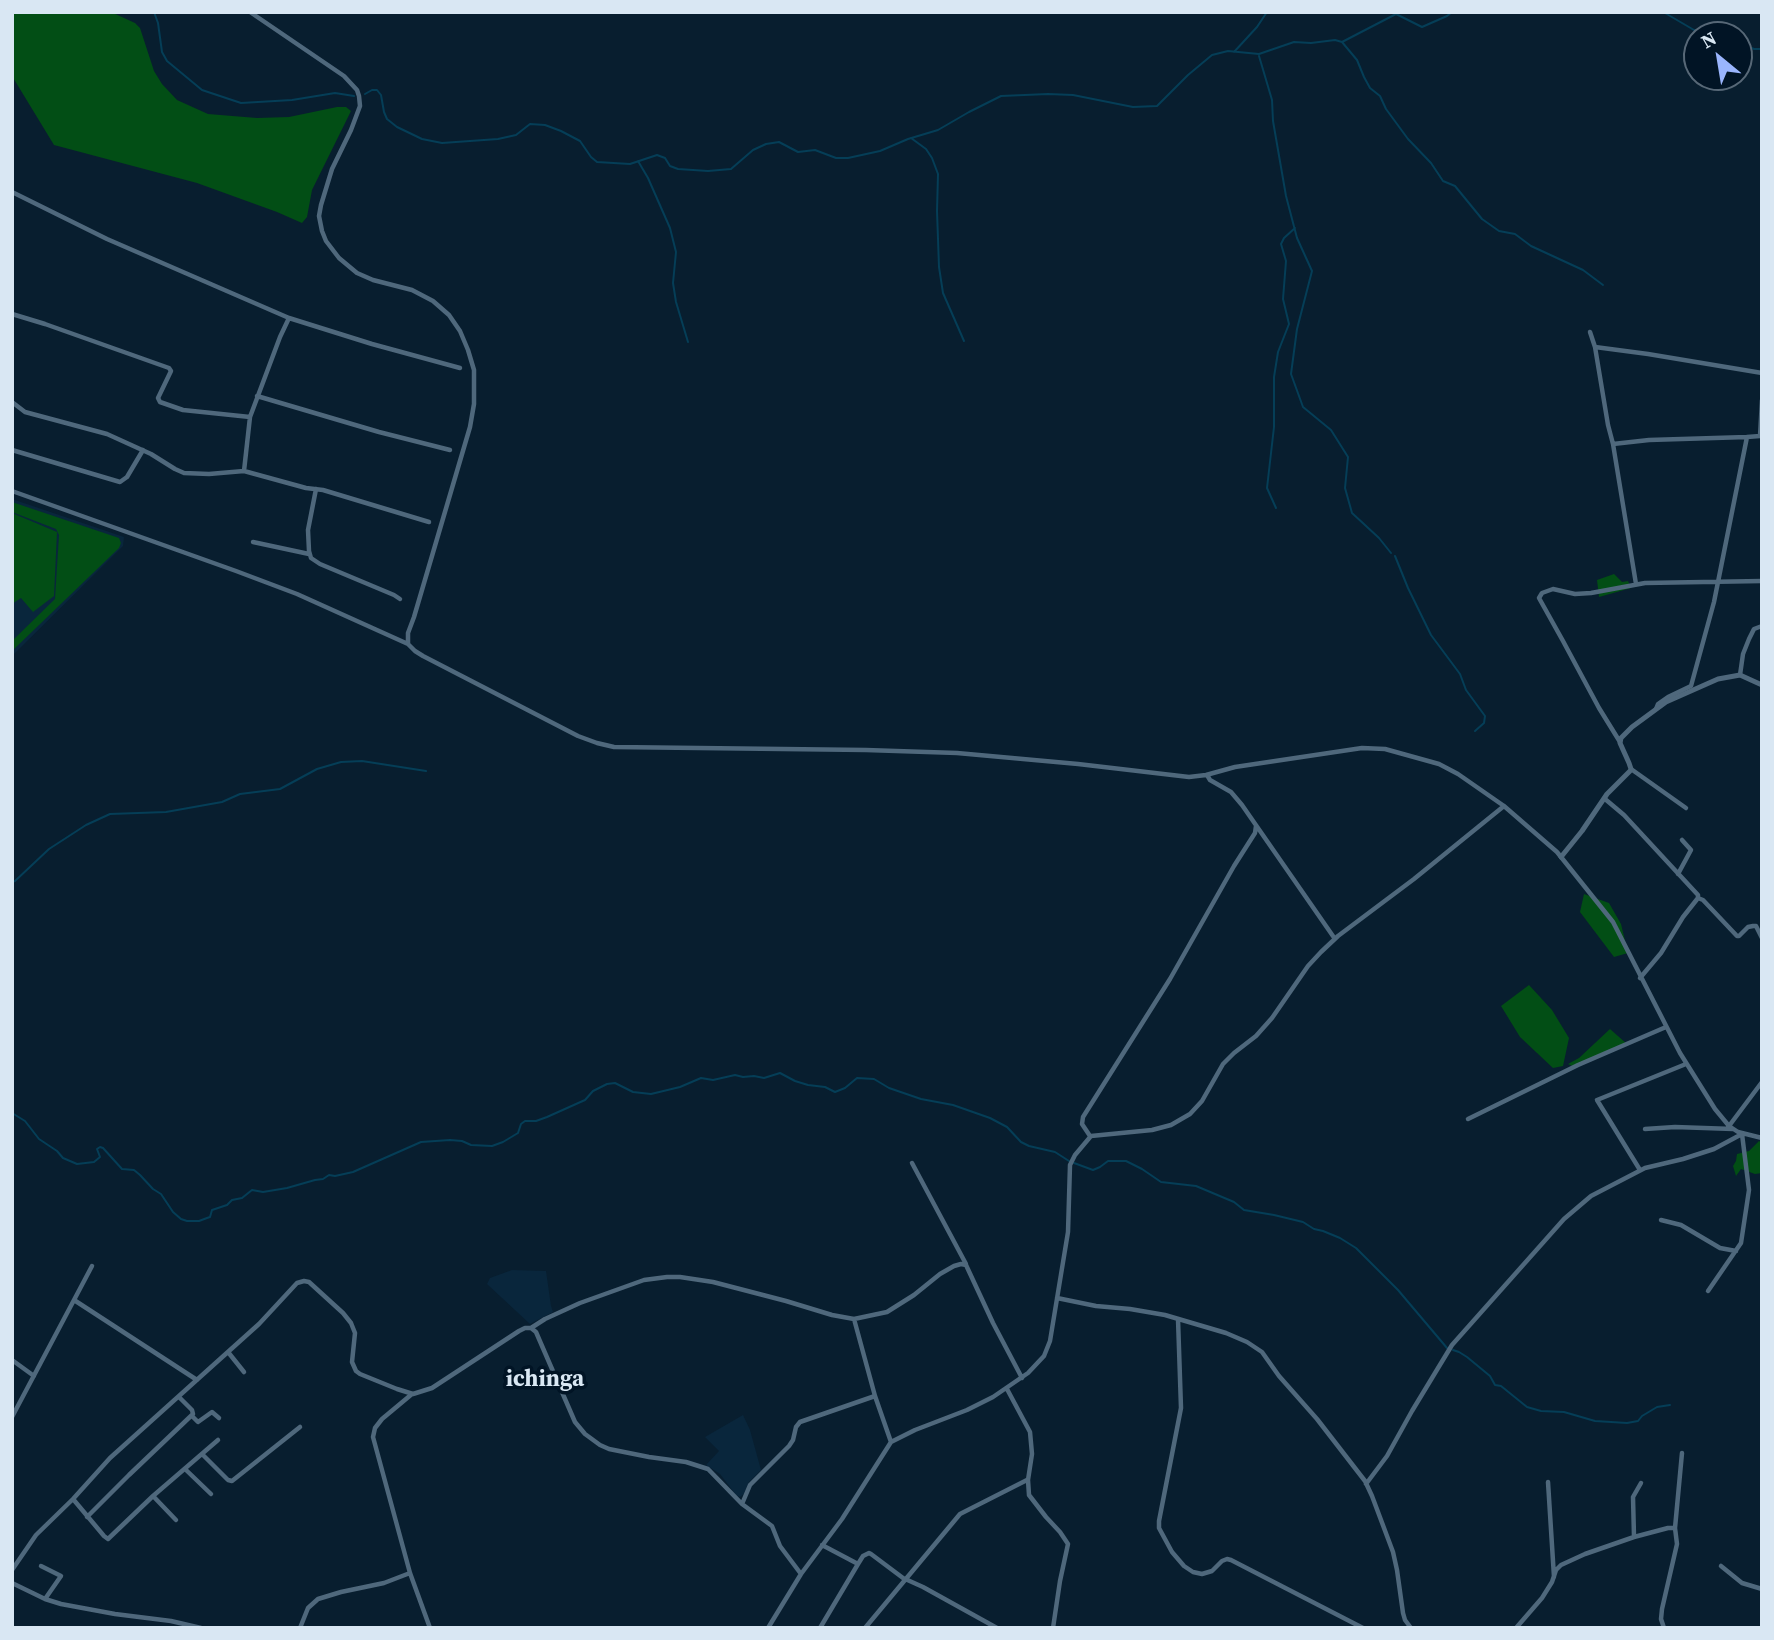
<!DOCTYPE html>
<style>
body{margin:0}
#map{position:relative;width:1774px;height:1640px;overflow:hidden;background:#081e2f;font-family:"Source Serif 4",serif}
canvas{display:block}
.frame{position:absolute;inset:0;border:14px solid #d9e7f3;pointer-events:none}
.north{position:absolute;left:1683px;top:21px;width:70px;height:70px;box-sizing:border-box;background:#011425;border:2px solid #576877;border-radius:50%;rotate:330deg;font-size:19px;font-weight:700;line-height:28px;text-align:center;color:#d9e7f3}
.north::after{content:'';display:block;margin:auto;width:24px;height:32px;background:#9ab5fd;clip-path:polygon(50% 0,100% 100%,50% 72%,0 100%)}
</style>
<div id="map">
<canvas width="1774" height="1640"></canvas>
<div class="frame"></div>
<div class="north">N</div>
</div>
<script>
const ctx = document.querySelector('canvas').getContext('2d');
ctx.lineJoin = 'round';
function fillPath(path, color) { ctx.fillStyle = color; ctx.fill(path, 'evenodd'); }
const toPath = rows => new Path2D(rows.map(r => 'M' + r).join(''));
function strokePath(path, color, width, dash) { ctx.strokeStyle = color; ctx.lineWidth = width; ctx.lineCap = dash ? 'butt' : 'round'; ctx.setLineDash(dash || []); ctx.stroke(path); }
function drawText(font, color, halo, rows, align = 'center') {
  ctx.font = font + ' "Source Serif 4",serif'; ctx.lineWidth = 7; ctx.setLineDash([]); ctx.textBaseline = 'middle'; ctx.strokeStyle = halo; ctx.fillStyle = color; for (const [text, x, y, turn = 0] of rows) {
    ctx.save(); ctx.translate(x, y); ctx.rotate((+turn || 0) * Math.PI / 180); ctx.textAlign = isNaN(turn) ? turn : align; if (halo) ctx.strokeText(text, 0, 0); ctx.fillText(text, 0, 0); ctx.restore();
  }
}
const built = toPath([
 [12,499,124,537,123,546,12,656],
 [512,1270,546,1271,551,1306,553,1312,530,1324,487,1284,490,1278],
 [743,1415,750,1430,761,1470,749,1482,744,1494,740,1497,736,1495,720,1474,706,1465,719,1451,705,1437]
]);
const green = toPath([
 [12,12,111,12,135,23,140,28,154,71,162,84,177,100,208,114,257,118,289,117,337,107,346,107,351,111,312,190,307,217,302,223,277,212,197,183,54,145,12,76],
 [12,502,119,538,121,543,119,548,12,651,12,641,55,599,59,535,56,529,12,512],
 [12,513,57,532,54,596,33,612,21,598,12,604],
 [1614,574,1622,582,1628,581,1631,588,1599,597,1597,580],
 [1584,894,1609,903,1621,924,1628,953,1614,957,1580,912],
 [1529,985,1552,1010,1569,1038,1563,1066,1553,1068,1520,1037,1501,1006],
 [1610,1029,1627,1044,1574,1067,1568,1064,1579,1058],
 [1759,1141,1762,1143,1762,1173,1755,1174,1741,1169,1736,1176,1733,1166,1736,1161,1737,1154,1749,1151]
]);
const stream = toPath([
 [154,12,158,23,162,52,167,61,202,90,241,103,292,100,335,93,354,96],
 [1661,12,1665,13,1694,30,1713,35],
 [1342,42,1357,60,1364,77,1370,88,1380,96,1386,109,1408,139,1431,163,1443,181,1455,186,1482,219,1499,231,1515,234,1531,246,1583,270,1603,285],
 [1739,43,1754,49,1762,49],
 [1234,52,1257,27,1267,12],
 [1259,56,1272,100,1273,121,1286,196,1297,238,1312,271,1297,329,1291,374,1303,407,1331,430,1348,457,1345,488,1352,513,1379,538,1391,553],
 [365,94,372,90,377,90,381,95,384,112,387,119,397,127,422,139,442,143,498,139,516,135,530,124,545,125,561,131,580,141,591,157,597,162,630,164,657,155,665,158,670,166,678,169,708,171,731,169,753,150,766,144,779,142,798,152,815,150,836,158,848,158,880,151,908,139,938,130,969,112,1001,96,1048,94,1073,95,1133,107,1157,106,1188,75,1212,55,1228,51,1259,54,1294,42,1311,43,1335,40,1342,42,1396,14,1422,27,1447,16,1452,12],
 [911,138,926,149,932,158,938,174,937,211,939,267,943,293,964,341],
 [638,161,648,178,670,228,676,252,673,283,676,302,688,342],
 [1276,508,1267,488,1274,427,1274,377,1278,352,1289,324,1283,299,1286,261,1281,244,1284,238,1295,228],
 [1395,556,1408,588,1431,635,1460,674,1466,690,1485,716,1484,723,1475,731],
 [12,882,15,881,49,849,86,825,110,814,166,812,222,802,240,794,280,789,317,769,341,762,362,761,426,771],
 [12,1113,25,1121,39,1139,57,1151,63,1158,77,1164,94,1162,100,1157,97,1149,100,1147,103,1148,122,1169,134,1170,140,1175,153,1189,161,1194,173,1212,181,1219,187,1221,199,1221,207,1218,210,1217,212,1210,227,1205,232,1200,242,1198,252,1190,263,1192,287,1188,315,1180,323,1179,329,1175,335,1176,353,1172,421,1142,450,1140,462,1141,471,1145,492,1146,503,1142,518,1133,521,1124,525,1121,536,1121,547,1117,585,1100,593,1091,607,1084,615,1083,633,1092,651,1094,680,1087,701,1078,713,1080,735,1075,743,1077,754,1076,764,1078,780,1073,795,1081,808,1085,825,1087,835,1092,845,1088,857,1078,874,1079,889,1088,921,1099,953,1105,990,1118,1007,1127,1021,1142,1029,1146,1055,1152,1069,1161],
 [1074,1163,1093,1170,1100,1167,1108,1161,1126,1161,1142,1169,1161,1182,1196,1186,1234,1202,1244,1210,1274,1215,1303,1222,1314,1229,1323,1231,1340,1238,1356,1248,1398,1290,1447,1348],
 [1453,1350,1459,1352,1467,1357,1490,1376,1495,1385,1501,1386,1527,1407,1541,1411,1564,1412,1595,1421,1627,1423,1638,1421,1642,1416,1657,1407,1670,1405]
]);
const minor = toPath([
 [250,12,344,76,357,90,359,96,360,106,351,130,332,169,321,205,319,216,322,231,326,241,339,258,357,273,373,280,412,290,433,301,449,315,460,331,468,350,474,370,474,404,470,427,414,617,408,633,408,643],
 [12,192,107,239,289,318,372,344,460,368],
 [12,314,45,324,169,368,171,371,158,398,160,402,183,410,250,417],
 [1590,332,1595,347,1648,354,1762,373],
 [1595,347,1608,425,1613,444,1636,584],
 [257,396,379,432,450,450],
 [12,402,25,412,107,434,151,454,175,469,184,473,209,474,244,471,306,488,323,490,429,522],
 [1613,444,1649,440,1747,437],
 [12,450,120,482,127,477,143,450],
 [244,471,250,417,280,337,289,318],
 [316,489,308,530,309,551,311,558,320,564,394,595,400,599],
 [12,491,236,571,297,594,408,644,415,651,423,656,578,736,597,743,614,747,866,750,957,753,1078,764,1189,777,1206,775,1235,767,1362,748,1385,749,1439,764,1458,774,1504,806,1557,852,1613,922,1680,1053,1715,1109,1729,1126,1738,1132,1762,1138],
 [253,542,309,554],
 [1740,675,1743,654,1749,639,1754,629,1762,626],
 [1656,709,1658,704,1668,697,1691,686,1714,602,1747,437,1760,436,1762,400],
 [1620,742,1599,708,1563,641,1539,598,1542,593,1553,589,1575,594,1591,593,1645,583,1762,581],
 [1631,769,1686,808],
 [1207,775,1210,780,1231,792,1242,805,1335,939],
 [1605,799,1624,815,1698,895,1698,898,1683,917,1661,953,1640,978],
 [1678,874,1691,850,1682,840],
 [1698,898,1703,900,1737,936,1739,936,1748,927,1753,926,1756,926,1762,938],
 [1468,1119,1578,1065,1666,1027],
 [1729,1126,1762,1082],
 [1645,1129,1675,1127,1733,1129],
 [1090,1136,1082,1124,1083,1117,1170,979,1234,866,1255,833,1256,826],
 [912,1163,966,1264],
 [1640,1170,1597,1100,1686,1064],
 [1661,1220,1681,1225,1720,1248,1736,1251],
 [1057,1298,1096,1306,1130,1309,1165,1315,1226,1333,1247,1342,1262,1352,1279,1376,1317,1419,1365,1481,1372,1496,1393,1552,1397,1570,1403,1613,1405,1620,1411,1628],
 [74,1300,197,1380],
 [854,1319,875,1396,891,1442],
 [1178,1319,1181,1408,1159,1521,1159,1528,1172,1552,1184,1566,1193,1572,1202,1574,1212,1571,1222,1561,1227,1559,1231,1560,1363,1628],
 [531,1328,545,1319,580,1303,644,1280,667,1277,680,1277,713,1282,786,1301,832,1315,854,1319,887,1312,914,1295,940,1274,954,1266,961,1264,966,1265,993,1323,1022,1378],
 [228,1352,244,1372],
 [12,1360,34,1376],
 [1007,1389,1030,1432,1032,1454,1028,1480,1029,1495,1046,1517,1060,1532,1068,1544,1060,1581,1053,1628],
 [412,1394,382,1419,375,1428,373,1437,410,1573,430,1628],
 [192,1416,198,1422,212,1412,219,1418],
 [12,1417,92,1266],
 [202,1454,228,1480,232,1481,300,1427],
 [185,1469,211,1494],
 [1548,1482,1554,1577],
 [1366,1484,1387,1456,1412,1411,1452,1345,1564,1219,1591,1196,1645,1168,1683,1159,1714,1149,1742,1134,1749,1190,1741,1243,1708,1291],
 [153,1496,176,1520],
 [73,1499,104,1536,108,1539,153,1496,218,1440],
 [742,1504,750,1485,789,1446,793,1440,796,1427,800,1422,875,1396],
 [87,1517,129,1475,193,1414,192,1410,179,1397],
 [1675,1528,1682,1453],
 [1634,1537,1633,1497,1641,1483],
 [822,1545,858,1564,863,1556,869,1553,871,1554,903,1578,923,1587,997,1628],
 [41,1566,61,1576,45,1599],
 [1721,1566,1742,1583,1762,1589],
 [12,1570,36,1535,73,1499,110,1458,259,1324,297,1283,304,1281,309,1282,343,1313,351,1323,355,1333,352,1362,356,1371,360,1374,397,1389,413,1394,432,1388,519,1331,525,1328,531,1328,536,1332,539,1339,575,1422,585,1434,600,1445,609,1449,649,1457,686,1462,708,1469,742,1504,772,1526,780,1546,801,1574],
 [12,1583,45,1599,61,1604,115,1614,171,1621,201,1628],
 [300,1628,308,1608,318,1599,341,1592,384,1583,410,1573],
 [768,1628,801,1574,842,1519,891,1442,915,1430,967,1410,993,1397,1028,1373,1044,1356,1050,1341,1068,1232,1070,1165,1075,1155,1091,1136,1152,1130,1171,1125,1190,1114,1202,1101,1223,1064,1234,1053,1256,1036,1272,1018,1308,966,1321,952,1338,936,1414,879,1504,806],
 [820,1628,858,1564],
 [865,1628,960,1514,1027,1480],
 [1516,1628,1542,1598,1552,1582,1556,1570,1561,1565,1585,1554,1634,1537,1668,1528,1675,1528,1677,1544,1662,1609,1661,1619,1664,1628]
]);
const tertiary = toPath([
 [1561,857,1582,831,1607,794,1630,771,1631,769,1629,763,1620,743,1621,738,1632,727,1666,702,1718,679,1740,675,1762,685]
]);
const quarterNames = [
 ["ichinga",545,1380]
];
fillPath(built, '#09263c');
fillPath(green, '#024e15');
strokePath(stream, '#053e57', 2);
strokePath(minor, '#4f687c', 4.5);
strokePath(tertiary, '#4f687c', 5);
drawText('bold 23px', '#d9e7f3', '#011425', quarterNames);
</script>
